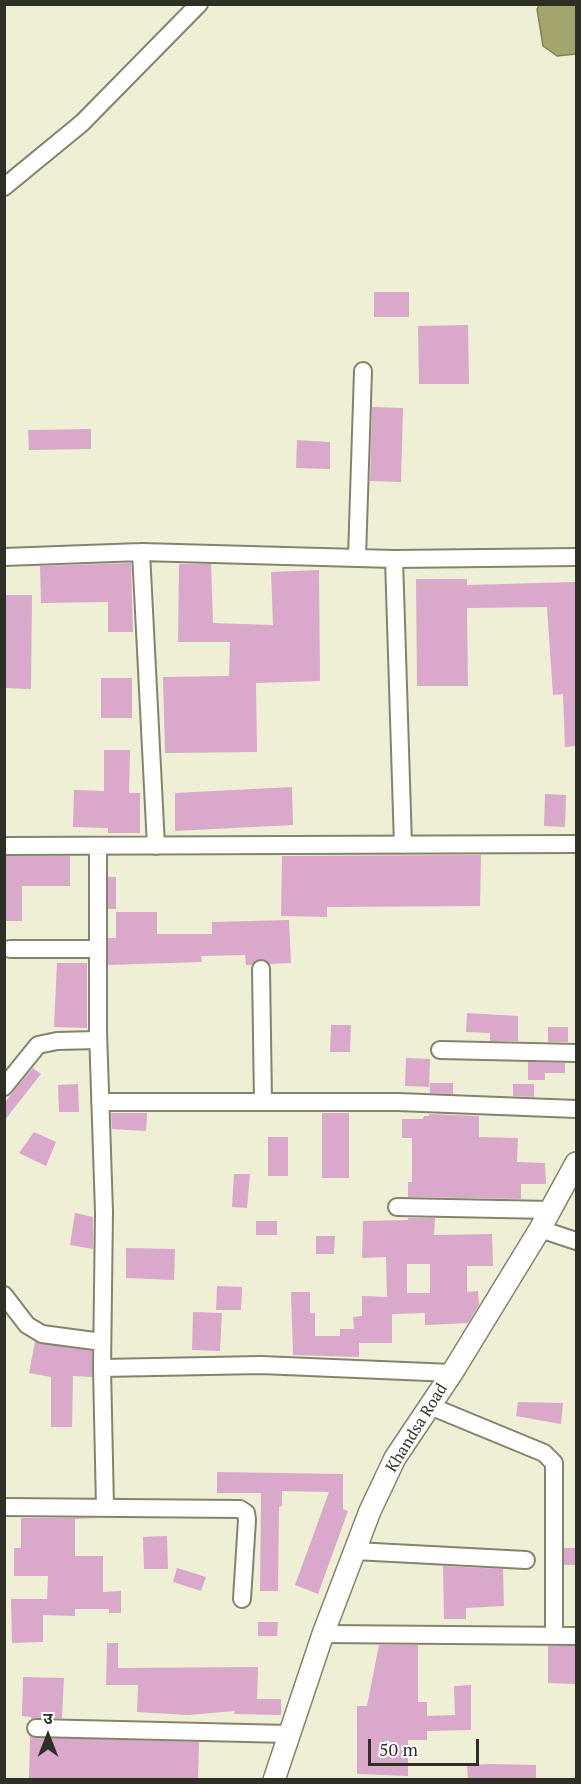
<!DOCTYPE html>
<meta charset="utf-8">
<style>
body{margin:0}
#map{position:relative;width:581px;height:1784px;overflow:hidden;background:#eeefd4;font-family:"PT Serif","Noto Sans Devanagari",serif}
canvas{display:block}
.frame{position:absolute;inset:0;border:6px solid #2f3025;pointer-events:none}
.north{position:absolute;left:18px;top:1706px;width:60px;height:60px;-webkit-text-stroke:4px #fff;paint-order:stroke;rotate:0deg;font-size:16px;font-weight:700;line-height:24px;text-align:center;color:#2f3025}
.north::after{content:'';display:block;margin:auto;width:21px;height:27px;background:#2f3025;clip-path:polygon(50% 0,100% 100%,50% 72%,0 100%)}
.scale{position:absolute;left:368px;top:1739px;width:111px;height:27px;box-sizing:border-box;border:3px solid #2f3025;border-top:0;padding-left:8px;font-size:18px;line-height:21px;white-space:nowrap;color:#2f3025;-webkit-text-stroke:4px #fff;paint-order:stroke}
</style>
<div id="map">
<canvas width="581" height="1784"></canvas>
<div class="frame"></div>
<div class="north">उ</div>
<div class="scale">50 m</div>
</div>
<script>
const ctx = document.querySelector('canvas').getContext('2d');
ctx.lineJoin = 'round';
function fillPath(path, color) { ctx.fillStyle = color; ctx.fill(path, 'evenodd'); }
const toPath = rows => new Path2D(rows.map(r => 'M' + r).join(''));
function strokePath(path, color, width, dash) { ctx.strokeStyle = color; ctx.lineWidth = width; ctx.lineCap = dash ? 'butt' : 'round'; ctx.setLineDash(dash || []); ctx.stroke(path); }
function drawText(font, color, halo, rows, align = 'center') {
  ctx.font = font + ' "PT Serif",serif'; ctx.lineWidth = 4.5; ctx.setLineDash([]); ctx.textBaseline = 'middle'; ctx.strokeStyle = halo; ctx.fillStyle = color; for (const [text, x, y, turn = 0] of rows) {
    ctx.save(); ctx.translate(x, y); ctx.rotate((+turn || 0) * Math.PI / 180); ctx.textAlign = isNaN(turn) ? turn : align; if (halo) ctx.strokeText(text, 0, 0); ctx.fillText(text, 0, 0); ctx.restore();
  }
}
const water = toPath([
 [539,5,576,5,576,54,557,56,543,46,537,9,539,5]
]);
const building = toPath([
 [374,292,409,292,409,317,374,317],
 [468,325,469,384,419,384,418,326],
 [372,407,403,408,401,482,370,481],
 [91,429,91,449,29,450,28,430],
 [297,440,330,442,330,469,296,468],
 [131,563,133,632,108,632,108,602,41,603,40,566],
 [179,564,211,564,213,623,273,625,271,572,319,570,320,681,256,683,257,752,165,753,163,677,229,676,230,642,178,642],
 [416,579,467,579,467,585,576,582,576,746,565,747,563,694,553,695,547,607,467,608,468,686,417,686],
 [4,595,32,595,31,689,4,688],
 [101,678,132,678,132,718,101,718],
 [104,750,130,750,129,793,140,793,140,833,108,833,108,828,73,827,74,790,104,791],
 [292,787,293,825,175,831,175,793],
 [545,794,566,795,565,827,544,826],
 [481,855,480,906,327,907,327,917,281,916,282,856],
 [4,856,70,856,70,886,22,886,22,921,4,921],
 [108,877,116,877,116,909,108,909],
 [116,912,157,912,157,934,212,934,212,922,289,920,291,963,270,964,260,959,251,965,246,965,245,955,201,956,202,962,108,965,108,938,116,938],
 [57,963,87,963,87,1028,54,1027],
 [467,1013,518,1016,518,1041,490,1041,490,1033,466,1032],
 [331,1025,351,1025,350,1052,330,1052],
 [548,1027,568,1027,568,1042,548,1042],
 [406,1058,430,1059,429,1087,405,1086],
 [528,1062,565,1063,565,1073,545,1073,545,1080,528,1080],
 [33,1068,41,1074,4,1121,4,1103],
 [430,1083,453,1083,453,1094,430,1093],
 [78,1084,79,1112,59,1112,58,1085],
 [513,1084,534,1084,534,1097,513,1096],
 [111,1113,147,1113,146,1131,112,1129],
 [322,1113,349,1113,349,1178,322,1178],
 [429,1114,479,1116,479,1137,518,1138,517,1162,545,1163,546,1184,521,1184,521,1199,408,1197,408,1182,412,1182,412,1138,402,1138,402,1119,423,1119,424,1116,429,1116],
 [34,1132,56,1142,46,1166,19,1153],
 [268,1137,288,1137,288,1176,268,1176],
 [234,1174,250,1174,247,1208,232,1207],
 [75,1213,93,1217,93,1249,70,1245],
 [408,1218,435,1218,434,1235,492,1234,493,1266,467,1266,467,1292,478,1291,479,1305,468,1323,425,1325,425,1313,392,1314,392,1343,359,1343,359,1357,293,1355,291,1292,310,1292,310,1313,315,1313,315,1336,340,1336,340,1329,354,1329,353,1317,362,1316,362,1296,387,1297,386,1257,362,1258,363,1221,408,1220],
 [407,1264,430,1264,430,1293,407,1293],
 [256,1221,277,1221,277,1235,256,1235],
 [316,1236,335,1236,334,1254,316,1254],
 [126,1248,175,1249,174,1280,126,1278],
 [217,1286,242,1287,241,1310,216,1310],
 [193,1312,222,1313,220,1351,192,1350],
 [35,1342,92,1351,92,1377,73,1376,72,1427,51,1427,51,1377,29,1373],
 [518,1402,563,1403,561,1424,516,1416],
 [217,1472,343,1474,343,1509,348,1511,318,1594,295,1585,329,1492,282,1491,282,1506,279,1507,278,1591,260,1591,261,1493,217,1493],
 [21,1518,97,1518,75,1519,75,1556,103,1556,103,1592,121,1591,121,1613,109,1613,109,1609,75,1609,75,1616,43,1615,43,1642,12,1643,11,1599,47,1599,48,1576,14,1576,14,1548,21,1548],
 [167,1536,168,1569,144,1569,143,1537],
 [564,1548,576,1548,576,1565,564,1565],
 [443,1566,503,1569,504,1606,466,1608,466,1619,444,1619],
 [177,1568,206,1577,201,1591,173,1582],
 [258,1622,278,1622,277,1636,258,1636],
 [107,1643,118,1643,118,1668,258,1667,257,1699,281,1699,281,1715,234,1714,235,1711,188,1715,137,1712,138,1685,106,1685],
 [379,1645,418,1645,418,1702,427,1702,427,1716,455,1715,454,1686,471,1685,471,1730,427,1731,427,1740,408,1740,408,1776,357,1774,357,1706,367,1706],
 [548,1646,576,1646,576,1684,548,1683],
 [23,1677,64,1678,62,1718,31,1719,31,1717,22,1716],
 [30,1737,199,1742,198,1779,29,1779],
 [490,1764,536,1765,536,1779,468,1779,467,1765]
]);
const minor = toPath([
 [4,187,82,123,199,4],
 [141,552,156,846],
 [4,557,141,552,394,559,576,557],
 [357,557,363,371],
 [394,559,403,845],
 [4,846,576,844],
 [98,846,98,1031,104,1212,102,1368,105,1507],
 [10,949,97,949],
 [261,969,263,1102],
 [440,1050,576,1053],
 [4,1087,38,1045,57,1041,98,1040],
 [100,1102,398,1102,576,1109],
 [397,1207,551,1210],
 [540,1229,576,1241],
 [4,1295,27,1325,42,1334,102,1342],
 [102,1368,261,1365,452,1373],
 [430,1406,544,1453,554,1463,554,1635],
 [4,1507,240,1509,246,1513,247,1520,242,1599],
 [355,1551,526,1560],
 [323,1634,576,1636],
 [36,1728,288,1734]
]);
const tertiary = toPath([
 [274,1780,323,1634,370,1511,395,1458,452,1373,540,1229,576,1163]
]);
const streetNames = [
 ["Khandsa Road",417,1428,-58]
];
fillPath(water, '#a4a46d');
strokePath(water, '#818157', 1.5);
fillPath(building, '#daa8cb');
strokePath(minor, '#84846c', 20);
strokePath(tertiary, '#84846c', 24);
strokePath(minor, '#fff', 16);
strokePath(tertiary, '#fff', 21);
drawText('16px', '#2f3025', '#fff', streetNames);
</script>
